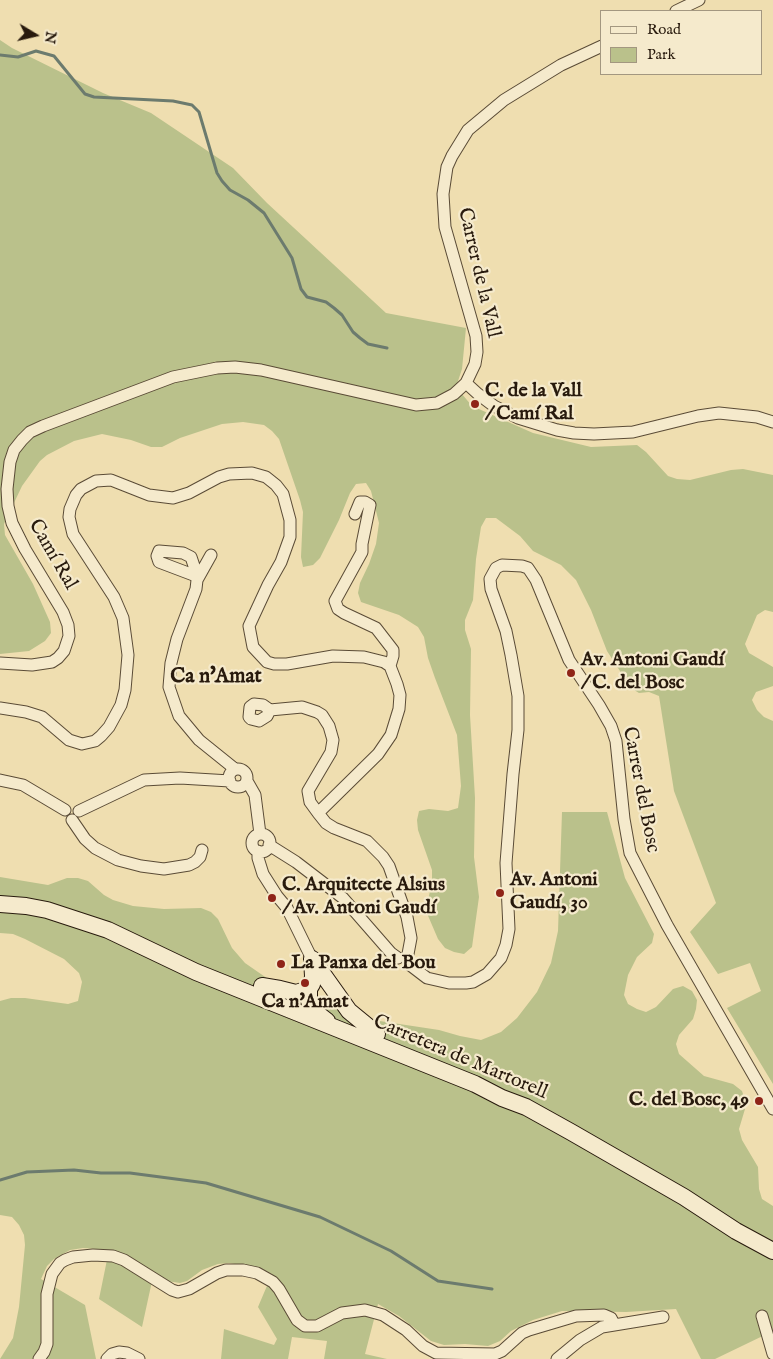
<!DOCTYPE html>
<meta charset="utf-8">
<style>
body{margin:0}
#map{position:relative;width:773px;height:1359px;overflow:hidden;background:#efdeb0;font-family:"IM FELL English",serif}
canvas{display:block}
.legend{position:absolute;left:600px;top:10px;width:162px;height:65px;box-sizing:border-box;background:#f5eacc;border:1px solid #a39780;margin:0;padding:6px 9px;list-style:none;font-size:15px;color:#281a0d}
.legend li{display:flex;align-items:center;gap:10px;height:25px}
.legend b{width:25px;border:1px solid #a39780}
.north{position:absolute;left:10px;top:10px;width:50px;height:50px;-webkit-text-stroke:4px #f5eacc;paint-order:stroke;rotate:99deg;font-size:14px;font-weight:700;line-height:20px;text-align:center;color:#281a0d}
.north::after{content:'';display:block;margin:auto;width:18px;height:22px;background:#281a0d;clip-path:polygon(50% 0,100% 100%,50% 72%,0 100%)}
</style>
<div id="map">
<canvas width="773" height="1359"></canvas>
<ul class="legend">
<li><b style="height:6px;background:#f5eacc"></b>Road</li>
<li><b style="height:14px;background:#bac18b"></b>Park</li>
</ul>
<div class="north">N</div>
</div>
<script>
const ctx = document.querySelector('canvas').getContext('2d');
ctx.lineJoin = 'round';
function fillPath(path, color) { ctx.fillStyle = color; ctx.fill(path, 'evenodd'); }
const toPath = rows => new Path2D(rows.map(r => 'M' + r).join(''));
function strokePath(path, color, width, dash) { ctx.strokeStyle = color; ctx.lineWidth = width; ctx.lineCap = dash ? 'butt' : 'round'; ctx.setLineDash(dash || []); ctx.stroke(path); }
function drawText(font, color, halo, rows, align = 'center') {
  ctx.font = font + ' "IM FELL English",serif'; ctx.lineWidth = 4.5; ctx.setLineDash([]); ctx.textBaseline = 'middle'; ctx.strokeStyle = halo; ctx.fillStyle = color; for (const [text, x, y, turn = 0] of rows) {
    ctx.save(); ctx.translate(x, y); ctx.rotate((+turn || 0) * Math.PI / 180); ctx.textAlign = isNaN(turn) ? turn : align; if (halo) ctx.strokeText(text, 0, 0); ctx.fillText(text, 0, 0); ctx.restore();
  }
}
const green = toPath([
 [0,40,12,48,103,93,151,113,233,168,267,203,386,313,466,328,462,369,456,387,472,406,533,433,591,447,637,445,646,452,668,476,677,479,690,480,731,470,743,469,773,475,773,612,765,610,757,615,745,644,749,653,773,667,773,686,756,692,752,700,757,710,764,717,773,721,773,1084,727,1008,761,991,750,963,718,974,690,932,716,903,674,791,659,696,649,692,639,693,631,688,607,651,591,610,576,580,561,565,533,551,520,536,496,518,486,518,481,527,476,559,473,600,465,620,465,630,471,649,470,715,475,798,474,857,479,897,472,947,464,954,454,952,445,948,438,939,426,911,432,881,432,870,418,830,417,820,419,811,429,809,448,811,458,808,461,786,457,735,435,678,428,658,424,637,418,627,399,615,361,602,358,593,360,583,369,564,376,544,379,523,371,491,366,483,356,484,350,493,339,520,320,558,313,565,303,567,301,557,303,512,300,500,279,439,272,431,264,425,243,422,222,424,180,438,162,447,151,447,131,440,102,434,74,441,47,455,40,461,22,486,4,524,5,535,33,584,50,622,51,633,45,641,29,651,0,654],
 [562,812,607,812,625,878,654,934,652,943,637,957,628,975,624,995,628,1004,637,1009,646,1012,656,1007,673,989,683,986,692,991,697,1000,696,1009,693,1019,679,1035,676,1044,679,1054,704,1076,733,1084,742,1091,745,1100,745,1109,739,1129,742,1140,758,1167,759,1189,762,1199,773,1206,773,1337,771,1332,715,1359,701,1359,676,1309,626,1312,562,1311,533,1320,511,1331,500,1341,488,1346,465,1344,444,1345,431,1341,399,1316,378,1304,365,1354,387,1359,324,1359,327,1341,292,1337,288,1359,221,1359,224,1329,274,1345,277,1339,258,1307,272,1274,258,1268,229,1263,218,1264,202,1270,187,1281,180,1283,167,1281,154,1272,142,1327,99,1299,109,1250,83,1248,70,1250,54,1259,47,1266,41,1279,85,1305,96,1359,0,1359,13,1338,19,1307,25,1245,24,1235,19,1225,12,1217,0,1215,0,1001,11,998,25,998,68,1004,78,1001,82,982,79,973,64,959,25,939,13,934,0,933,0,877,48,885,67,878,78,878,88,881,104,895,113,900,133,906,164,909,201,908,211,912,218,919,232,948,245,963,271,981,373,1020,439,1030,460,1036,481,1040,501,1032,517,1018,537,992,551,963,558,931]
]);
const stream = toPath([
 [0,55,18,57,36,51,54,56,85,94,94,97,173,101,192,105,199,112,217,173,222,181,230,190,248,200,264,213,292,258,301,289,307,297,326,302,334,308,342,315,353,332,360,338,368,344,387,348],
 [0,1180,27,1172,74,1170,101,1173,130,1173,206,1183,320,1217,391,1251,438,1281,492,1289]
]);
const minor = toPath([
 [676,11,699,0],
 [466,383,478,394,494,406,518,418,557,430,574,433,594,434,633,432,698,416,719,413,757,417,773,422],
 [355,514,360,502,365,502,370,505,362,544,362,552,335,601,338,609,344,613,376,628,393,650,393,656,390,666],
 [196,576,159,562,157,556,159,551,183,553,191,557,194,566,197,580,196,589,177,639,171,663,169,687,179,716,199,740,235,769],
 [197,580,211,555],
 [0,663,32,665,52,662,58,658,64,651,69,636,68,625,63,612,25,549,12,523,8,506,7,489,10,462,14,450,22,440,30,432,43,426,173,377,217,368,235,367,261,370,416,405,437,403,454,394,466,383,475,364,477,352,476,336,445,227,443,194,447,167,452,156,468,130,504,100,561,65,602,46],
 [0,708,26,712,42,717,69,740,82,744,95,741,101,736,109,727,121,705,125,690,128,655,123,618,114,597,73,534,69,517,70,509,76,495,81,489,96,481,111,480,149,495,173,498,189,493,219,477,229,474,252,473,266,477,276,485,283,494,290,520,290,537,281,562,268,585,249,626,253,647,267,662,274,664,287,664,333,656,364,657,384,662,390,666,397,684,400,695,399,709,391,735,378,754,318,813,326,823,334,828,367,841,383,857,389,866,407,917,411,938,408,954],
 [270,710,263,705,254,704,250,707,249,717,251,719,259,721,267,716,270,710,302,707,317,712,322,715,329,726,333,740,331,752,308,791,310,802,318,813],
 '229 778a9 9 0 1 1 18 0a9 9 0 1 1-18 0Z',
 [0,780,23,785,65,810],
 [247,781,255,795,260,834],
 [79,811,144,780,180,778,230,781],
 [72,820,85,839,95,848,118,860,141,866,164,869,189,865,195,862,200,857,202,850],
 '252 843a9 9 0 1 1 18 0a9 9 0 1 1-18 0Z',
 [269,845,296,862,343,898,391,953,398,958],
 [258,851,258,858,263,874,277,896,287,908,312,959],
 [410,965,427,978,449,983,466,983,473,982,487,974,501,958,506,945,509,929,506,863,513,774,518,730,518,696,511,655,506,631,491,589,490,579,496,568,502,565,522,566,528,568,536,580,569,660,599,705,611,726,616,741,624,819,630,853,667,925,773,1109],
 [762,1316,773,1354],
 [39,1359,44,1352,47,1344,47,1294,52,1274,60,1263,65,1260,73,1257,93,1255,113,1256,124,1260,172,1290,178,1292,189,1289,217,1273,226,1270,243,1270,257,1273,273,1282,279,1289,297,1320,305,1326,317,1326,342,1313,365,1310,383,1315,406,1330,423,1346,436,1353,495,1354,502,1351,522,1333,529,1330,576,1316,604,1315,611,1318,614,1324],
 [107,1359,112,1354,119,1352,127,1353,139,1359],
 [557,1359,580,1340,602,1327,663,1317]
]);
const secondary = toPath([
 [0,904,26,906,47,910,108,930,196,972,475,1084,502,1098,526,1107,571,1132,684,1197,736,1231,773,1251],
 [312,959,349,1011,377,1034],
 [312,959,313,976,312,984,309,989,309,1001,318,1014,327,1021],
 [262,986,280,989,296,993,309,989]
]);
const markers = [
 [475,404,5,"#8f2418"],
 [571,673,5,"#8f2418"],
 [500,893,5,"#8f2418"],
 [272,898,5,"#8f2418"],
 [281,964,5,"#8f2418"],
 [305,983,5,"#8f2418"],
 [759,1101,5,"#8f2418"]
];
const streetNames = [
 ["Carrer de la Vall",478,273,77],
 ["Camí Ral",52,555,60],
 ["Carrer del Bosc",640,790,79],
 ["Carretera de Martorell",460,1058,23]
];
const poiNames = [
 ["C. de la Vall",485,392],
 ["/ Camí Ral",485,415],
 ["Av. Antoni Gaudí",581,661],
 ["/ C. del Bosc",581,684],
 ["Av. Antoni",510,881],
 ["Gaudí, 30",510,904],
 ["C. Arquitecte Alsius",282,886],
 ["/ Av. Antoni Gaudí",282,909],
 ["La Panxa del Bou",291,964],
 ["Ca n'Amat",305,1003,"center"],
 ["C. del Bosc, 49",749,1101,"right"]
];
const neighbourhoodNames = [
 ["Ca n'Amat",216,678]
];
fillPath(green, '#bac18b');
strokePath(stream, '#6c7b6e', 3);
strokePath(minor, '#5a4b36', 13);
strokePath(secondary, '#281a0d', 18);
strokePath(minor, '#f5eacc', 11);
strokePath(secondary, '#f5eacc', 16);
for (const [x, y, r, color] of markers) { const dot = new Path2D(); dot.arc(x, y, r, 0, 2 * Math.PI); ctx.fillStyle = color; ctx.fill(dot); strokePath(dot, '#f5eacc', 2); }
drawText('20px', '#281a0d', '#f5eacc', streetNames);
drawText('bold 20px', '#281a0d', '#f5eacc', poiNames, 'left');
drawText('bold 21px', '#281a0d', '#f5eacc', neighbourhoodNames);
</script>
